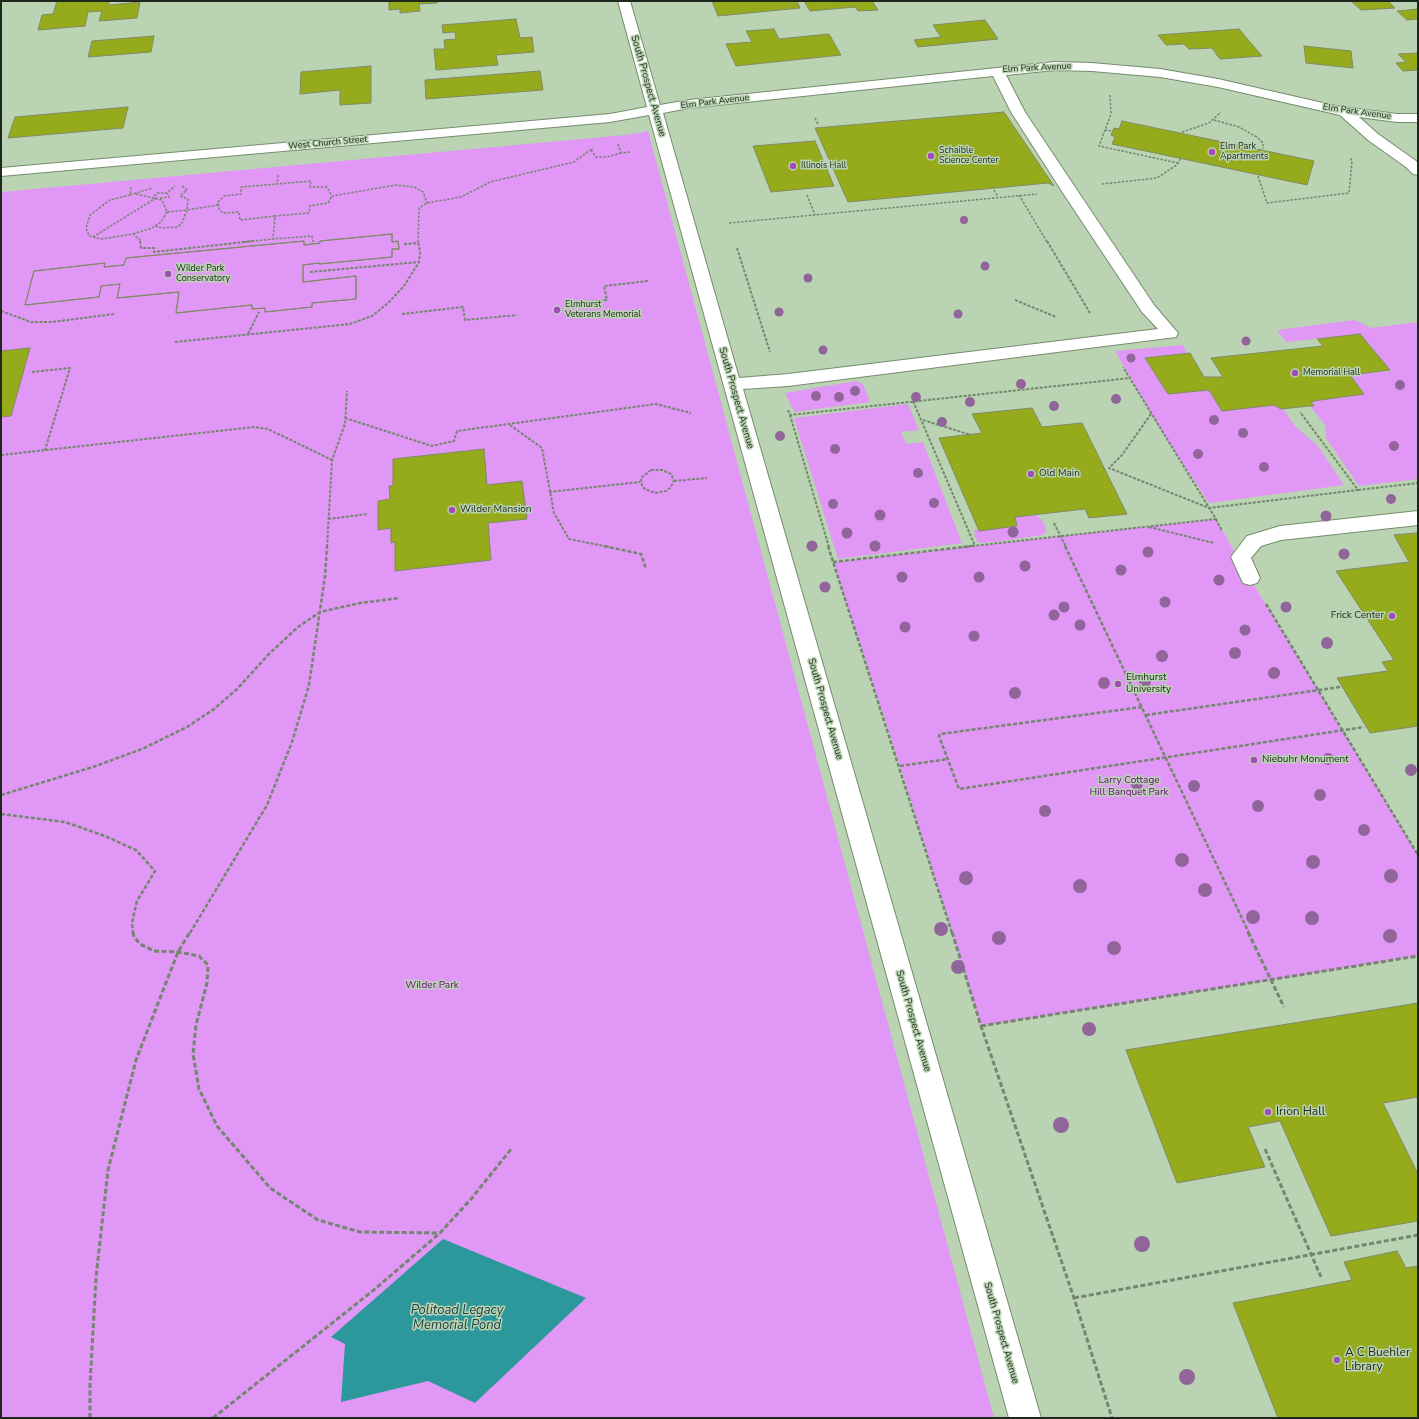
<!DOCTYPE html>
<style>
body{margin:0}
#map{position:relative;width:1419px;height:1419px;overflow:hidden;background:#bad4b3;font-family:"Nunito Sans",sans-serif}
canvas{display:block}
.frame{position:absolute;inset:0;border:2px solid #1e271b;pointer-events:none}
</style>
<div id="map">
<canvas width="1419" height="1419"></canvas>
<div class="frame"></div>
</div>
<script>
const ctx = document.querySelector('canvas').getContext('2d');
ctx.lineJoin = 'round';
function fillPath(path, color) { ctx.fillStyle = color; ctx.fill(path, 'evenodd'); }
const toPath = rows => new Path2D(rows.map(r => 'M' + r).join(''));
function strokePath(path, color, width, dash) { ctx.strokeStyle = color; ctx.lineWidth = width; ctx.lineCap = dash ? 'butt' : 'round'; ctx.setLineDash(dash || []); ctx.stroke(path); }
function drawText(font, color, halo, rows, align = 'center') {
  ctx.font = font + ' "Nunito Sans",sans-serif'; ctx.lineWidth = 3; ctx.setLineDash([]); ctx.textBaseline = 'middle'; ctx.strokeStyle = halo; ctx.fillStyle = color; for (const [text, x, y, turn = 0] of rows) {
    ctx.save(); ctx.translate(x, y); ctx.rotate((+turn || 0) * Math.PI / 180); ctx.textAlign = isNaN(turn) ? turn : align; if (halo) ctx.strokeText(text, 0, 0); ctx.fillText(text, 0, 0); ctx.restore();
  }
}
const green = toPath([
 [648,131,994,1418,1,1418,1,192,626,135],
 [1355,320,1371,328,1418,322,1418,479,1359,486,1326,438,1325,425,1310,406,1314,406,1313,401,1364,394,1350,375,1391,371,1360,334,1286,342,1277,330],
 [1183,345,1187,353,1145,358,1168,394,1209,390,1274,405,1281,409,1283,409,1295,426,1318,446,1344,485,1209,503,1164,435,1115,351],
 [856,381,863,384,870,402,794,412,785,393],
 [908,404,919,430,901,432,906,444,923,442,962,543,838,559,794,418],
 [1037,515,1045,525,1046,531,1043,535,995,542,978,543,975,536,974,530,1017,526,1015,517],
 [1216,519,1246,572,1418,855,1418,956,1272,980,981,1026,900,766,833,562]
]);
const water = toPath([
 [443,1239,586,1298,475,1403,428,1381,341,1402,345,1344,331,1337]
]);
const building = toPath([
 [57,1,109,1,109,5,140,2,137,18,99,21,102,11,88,12,85,26,38,30,42,15,53,14,57,1],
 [389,1,437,1,437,3,419,4,420,11,400,13,400,9,389,10,389,1],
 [712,1,797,1,800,8,718,16,712,1],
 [804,1,872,1,878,10,858,11,855,7,810,11,804,1],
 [1351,1,1388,1,1395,8,1361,10,1351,1],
 [1418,9,1418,19,1407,20,1397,11,1418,9],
 [516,19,520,38,532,37,534,52,496,55,498,65,436,70,434,49,445,49,444,40,456,39,455,32,443,33,442,25,516,19],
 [985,20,998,39,918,47,914,40,941,37,933,25,985,20],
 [774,29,779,39,829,34,841,55,736,66,726,44,752,42,746,31,774,29],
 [1239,29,1262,56,1220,59,1212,48,1189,49,1184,44,1166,45,1158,35,1239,29],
 [154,36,151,52,88,57,92,41,154,36],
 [1304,46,1351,51,1353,68,1306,63,1304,46],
 [1418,53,1418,70,1403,71,1396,63,1406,62,1398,54,1418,53],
 [371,66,371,103,340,105,340,90,300,94,301,72,371,66],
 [540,71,543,90,426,99,425,80,540,71],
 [128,107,123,128,8,138,15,117,128,107],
 [1004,112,1054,186,1048,183,848,202,815,128,1004,112],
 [1122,121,1314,161,1307,185,1112,144,1115,137,1111,135,1114,128,1119,129,1122,121],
 [815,141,834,186,771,192,753,146,815,141],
 [392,234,392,242,398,241,399,249,392,249,392,257,319,264,319,263,303,265,303,282,356,276,356,299,312,303,312,307,265,312,265,308,252,309,252,305,176,313,179,292,117,298,120,284,101,286,99,297,25,305,34,271,105,263,104,267,124,265,126,258,304,241,304,245,320,243,320,241,392,234],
 [392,234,392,242,398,241,399,249,392,249,392,257,319,264,319,263,303,265,303,282,356,276,356,299,312,303,312,307,265,312,265,308,252,309,252,305,176,313,179,292,117,298,120,284,101,286,99,297,25,305,34,271,105,263,104,267,124,265,126,258,304,241,304,245,320,243,320,241,392,234],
 [1360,334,1390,370,1350,375,1364,394,1313,401,1314,402,1311,402,1314,406,1310,406,1281,409,1274,405,1222,411,1209,390,1168,394,1145,358,1190,353,1204,377,1223,377,1211,358,1323,346,1317,339,1360,334],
 [30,348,11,416,1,417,1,351,30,348],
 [1032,408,1042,427,1082,423,1127,514,1089,518,1085,509,1015,517,1017,526,979,531,939,438,982,433,972,414,1032,408],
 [484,449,487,485,522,481,527,519,488,523,491,560,395,571,395,542,391,543,391,528,378,530,378,501,390,499,389,486,393,486,393,459,484,449],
 [1416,533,1418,535,1418,726,1370,733,1337,678,1388,671,1382,662,1394,660,1336,571,1409,562,1394,535,1416,533],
 [1418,1003,1418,1097,1383,1103,1418,1174,1418,1221,1331,1236,1280,1121,1248,1127,1265,1167,1177,1183,1126,1050,1418,1003],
 [1397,1251,1406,1268,1418,1266,1418,1418,1278,1418,1233,1303,1352,1280,1344,1262,1397,1251]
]);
const pathFar3 = toPath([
 [1110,95,1111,114,1099,146,1178,163],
 [815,118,818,124],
 [1214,120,1239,127,1257,137,1263,143,1263,149],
 [1105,130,1111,131],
 [1182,132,1209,123,1221,112],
 [618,144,621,153,630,152],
 [591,150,596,157,607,157,621,153],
 [278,175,277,184,311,181,310,187,327,187,332,196,396,185,414,187,423,192,427,203],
 [1258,176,1267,203,1349,193,1352,161,1350,157],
 [1102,184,1157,178,1178,164,1180,159],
 [182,186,187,190,180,196,188,199,187,210,218,205],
 [131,187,130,195,152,188],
 [994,190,998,197],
 [136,194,162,200,167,212,187,210,182,223,178,227,163,228,155,226],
 [130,195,110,200,90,215,86,228,89,236,101,239,133,234,140,240,140,242],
 [807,195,815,215],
 [1019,195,1047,242],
 [160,198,169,197,167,193],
 [275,216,240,220,239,212,223,213,219,209,218,202,224,196,241,194,241,187,277,184],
 [729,223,1037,194],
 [133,234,152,228,161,222,167,212],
 [93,237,156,198,155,195,157,193,167,193,175,186],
 [244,242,273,239],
 [313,242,312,236,273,239,275,216,309,213,310,206,328,203,332,196],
 [418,242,419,208,427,203,461,197,490,182,574,162,593,148]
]);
const pathFar2 = toPath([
 [140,241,141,248,154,248,154,252,253,241],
 [1047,241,1090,313],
 [404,244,418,243],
 [737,248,770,352],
 [310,272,419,262],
 [1015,300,1056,317],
 [586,302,607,300,604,286,648,281],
 [1,311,31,322,52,322,114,314],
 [402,314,463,307,465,320,517,315],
 [248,334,259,312],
 [175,342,350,324,372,316,388,303,404,286,419,262,420,252,418,241],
 [32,372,70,368,45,450],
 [913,401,975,546],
 [788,410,790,415,1130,378],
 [1151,414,1122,455,1109,468,1209,508,1358,490,1300,412],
 [790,415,829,547],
 [345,418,432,446,454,441,457,431,656,404,691,413],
 [923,420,971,435],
 [510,425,542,448,554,513,569,539,609,547],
 [1,455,254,427,268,429,332,460],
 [651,470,662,470,671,474,674,481,670,488,666,491,655,493,645,489,642,486,641,478,651,470],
 [674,481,707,478],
 [1358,490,1418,483],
 [549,492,640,482],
 [328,519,368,514],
 [1216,519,1222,531],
 [1054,523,1066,547],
 [1149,527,1214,543],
 [327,547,332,460,345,424,347,391],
 [963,547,1216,519,1123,367]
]);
const pathFar1 = toPath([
 [604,546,641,554,646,569],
 [828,546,952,933],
 [1065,546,1249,933],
 [833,562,972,546],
 [1266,604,1418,855],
 [1142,707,940,734,939,736,959,789,1364,727],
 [1146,715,1340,687],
 [900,766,948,759],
 [1,795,93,767,142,749,187,727,214,709,237,689,269,654,298,627,320,612,360,603,399,598],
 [1,814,65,822,105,836,136,850,155,871,137,901,132,923,133,933],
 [190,933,267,805,292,742,309,685,325,576,327,546]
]);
const path = toPath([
 [133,932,134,937,140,944,154,951,178,952,199,956,208,965,207,983,196,1025,193,1054,199,1089,217,1126,270,1188,318,1220,360,1232,440,1233],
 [952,932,981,1026,1074,1298,1112,1418],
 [1248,932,1284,1007],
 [981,1026,1418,956],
 [1265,1149,1321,1277],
 [1074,1298,1418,1235],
 [90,1418,90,1385,96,1277,108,1170,136,1060,178,952,190,932],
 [213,1418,375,1289,440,1233,471,1199,512,1148]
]);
const minor = toPath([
 [618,1,630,1,660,105,689,100,1055,62,1092,63,1160,69,1218,79,1336,106,1397,114,1418,114,1418,122,1397,122,1359,117,1378,134,1416,161,1418,163,1418,175,1413,174,1406,167,1368,140,1340,115,1218,87,1160,77,1092,71,1055,70,1006,75,1025,112,1081,196,1154,305,1178,333,1176,337,788,386,743,389,1041,1418,1009,1418,649,115,610,122,1,176,1,168,610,114,647,107,618,1],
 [993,76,1011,112,1065,196,1142,312,1158,329,788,374,739,378,663,113,689,108,993,76],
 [1418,511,1418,525,1281,540,1261,546,1251,558,1260,578,1257,583,1250,585,1243,583,1231,557,1247,536,1280,526,1418,511]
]);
const trees = [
 [964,220,4],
 [985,266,4.5],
 [808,278,4.5],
 [779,312,4.5],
 [958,314,4.5],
 [1246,341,4.5],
 [823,350,4.5],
 [1131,358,4.5],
 [1021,384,5],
 [1400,385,5],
 [855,391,5],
 [816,396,5],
 [839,397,5],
 [916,397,5],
 [1116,399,5],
 [970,402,5],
 [1054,406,5],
 [1214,420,5],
 [942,422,5],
 [1243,433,5],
 [780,436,5],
 [1394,446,5],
 [835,449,5],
 [1198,454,5],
 [1264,467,5],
 [918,473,5],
 [1391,499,5],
 [934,503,5],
 [833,504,5],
 [880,515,5.5],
 [1326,516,5.5],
 [1013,532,5.5],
 [847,533,5.5],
 [812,546,5.5],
 [875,546,5.5],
 [1148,552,5.5],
 [1344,554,5.5],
 [1025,566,5.5],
 [1121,570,5.5],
 [902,577,5.5],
 [979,577,5.5],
 [1219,580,5.5],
 [825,587,5.5],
 [1165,602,5.5],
 [1064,607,5.5],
 [1286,607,5.5],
 [1054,615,5.5],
 [1080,625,5.5],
 [905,627,5.5],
 [1245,630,5.5],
 [974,636,5.5],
 [1327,643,6],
 [1235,653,6],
 [1162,656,6],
 [1274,673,6],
 [1145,682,6],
 [1104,683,6],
 [1015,693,6],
 [1328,759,6],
 [1411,770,6],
 [1137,784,6],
 [1194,786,6],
 [1320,795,6],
 [1258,806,6],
 [1045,811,6],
 [1364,830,6],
 [1182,860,7],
 [1313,862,7],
 [1391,876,7],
 [966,878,7],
 [1080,886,7],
 [1205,890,7],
 [1253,917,7],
 [1312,918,7],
 [941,929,7],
 [1390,936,7],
 [999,938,7],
 [1114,948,7],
 [958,967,7],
 [1089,1029,7],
 [1061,1125,8],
 [1142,1244,8],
 [1187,1377,8]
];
const markers = [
 [1212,152,4,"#a14bb9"],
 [931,156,4,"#a14bb9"],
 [793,166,4,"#a14bb9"],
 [168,274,4,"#a14bb9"],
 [557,310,4,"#a14bb9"],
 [1295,373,4,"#a14bb9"],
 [1031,474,4,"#a14bb9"],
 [452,510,4,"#a14bb9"],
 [1392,616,4,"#a14bb9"],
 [1118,684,4,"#a14bb9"],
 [1254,760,4,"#a14bb9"],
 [1268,1112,4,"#a14bb9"],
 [1337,1360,4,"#a14bb9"]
];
const farStreetnames = [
 ["Elm Park Avenue",1037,68,-3],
 ["Elm Park Avenue",715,102,-7],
 ["Elm Park Avenue",1357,112,8],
 ["West Church Street",328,143,-5]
];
const farPoinames = [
 ["Elm Park",1220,147],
 ["Apartments",1220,157],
 ["Schaible",939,151],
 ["Science Center",939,161],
 ["Illinois Hall",801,166],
 ["Wilder Park",176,269],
 ["Conservatory",176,279],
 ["Elmhurst",565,305],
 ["Veterans Memorial",565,315],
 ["Memorial Hall",1303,373]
];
const streetNames = [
 ["South Prospect Avenue",648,86,74],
 ["South Prospect Avenue",736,398,74],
 ["South Prospect Avenue",825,709,74],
 ["South Prospect Avenue",913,1021,74],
 ["South Prospect Avenue",1001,1333,74]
];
const poiNames = [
 ["Old Main",1039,474],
 ["Wilder Mansion",460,510],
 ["Frick Center",1384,616,"right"],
 ["Elmhurst",1126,678],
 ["University",1126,690],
 ["Niebuhr Monument",1262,760]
];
const parkNames = [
 ["Larry Cottage",1129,781],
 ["Hill Banquet Park",1129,793],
 ["Wilder Park",432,986]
];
const nearPoinames = [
 ["Irion Hall",1276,1112],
 ["A C Buehler",1345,1353],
 ["Library",1345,1367]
];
const nearWaternames = [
 ["Politoad Legacy",457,1311],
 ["Memorial Pond",457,1326]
];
fillPath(green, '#e197f6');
fillPath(water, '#2d989c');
fillPath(building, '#95ab1c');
strokePath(building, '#818965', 1);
strokePath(minor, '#758c6d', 2);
strokePath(pathFar3, '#74866e', 1.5, [2.5, 1.5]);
strokePath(pathFar2, '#74866e', 2, [3, 1.5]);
strokePath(pathFar1, '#74866e', 2.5, [4, 2]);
strokePath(path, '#74866e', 3, [5, 2.5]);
fillPath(minor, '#fff');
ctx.fillStyle = '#91659a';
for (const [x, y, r] of trees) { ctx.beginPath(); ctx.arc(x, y, r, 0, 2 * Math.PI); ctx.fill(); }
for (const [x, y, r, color] of markers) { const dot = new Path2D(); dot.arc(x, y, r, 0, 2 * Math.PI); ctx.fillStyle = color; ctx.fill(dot); strokePath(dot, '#bad4b3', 1.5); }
drawText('9px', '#1e271b', '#bad4b3', farStreetnames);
drawText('9px', '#1e271b', '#bad4b3', farPoinames, 'left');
drawText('10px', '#1e271b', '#bad4b3', streetNames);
drawText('10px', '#1e271b', '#bad4b3', poiNames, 'left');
drawText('10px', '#6f0a85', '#bad4b3', parkNames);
drawText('12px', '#1e271b', '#bad4b3', nearPoinames, 'left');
drawText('italic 13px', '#214041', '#bad4b3', nearWaternames);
</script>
